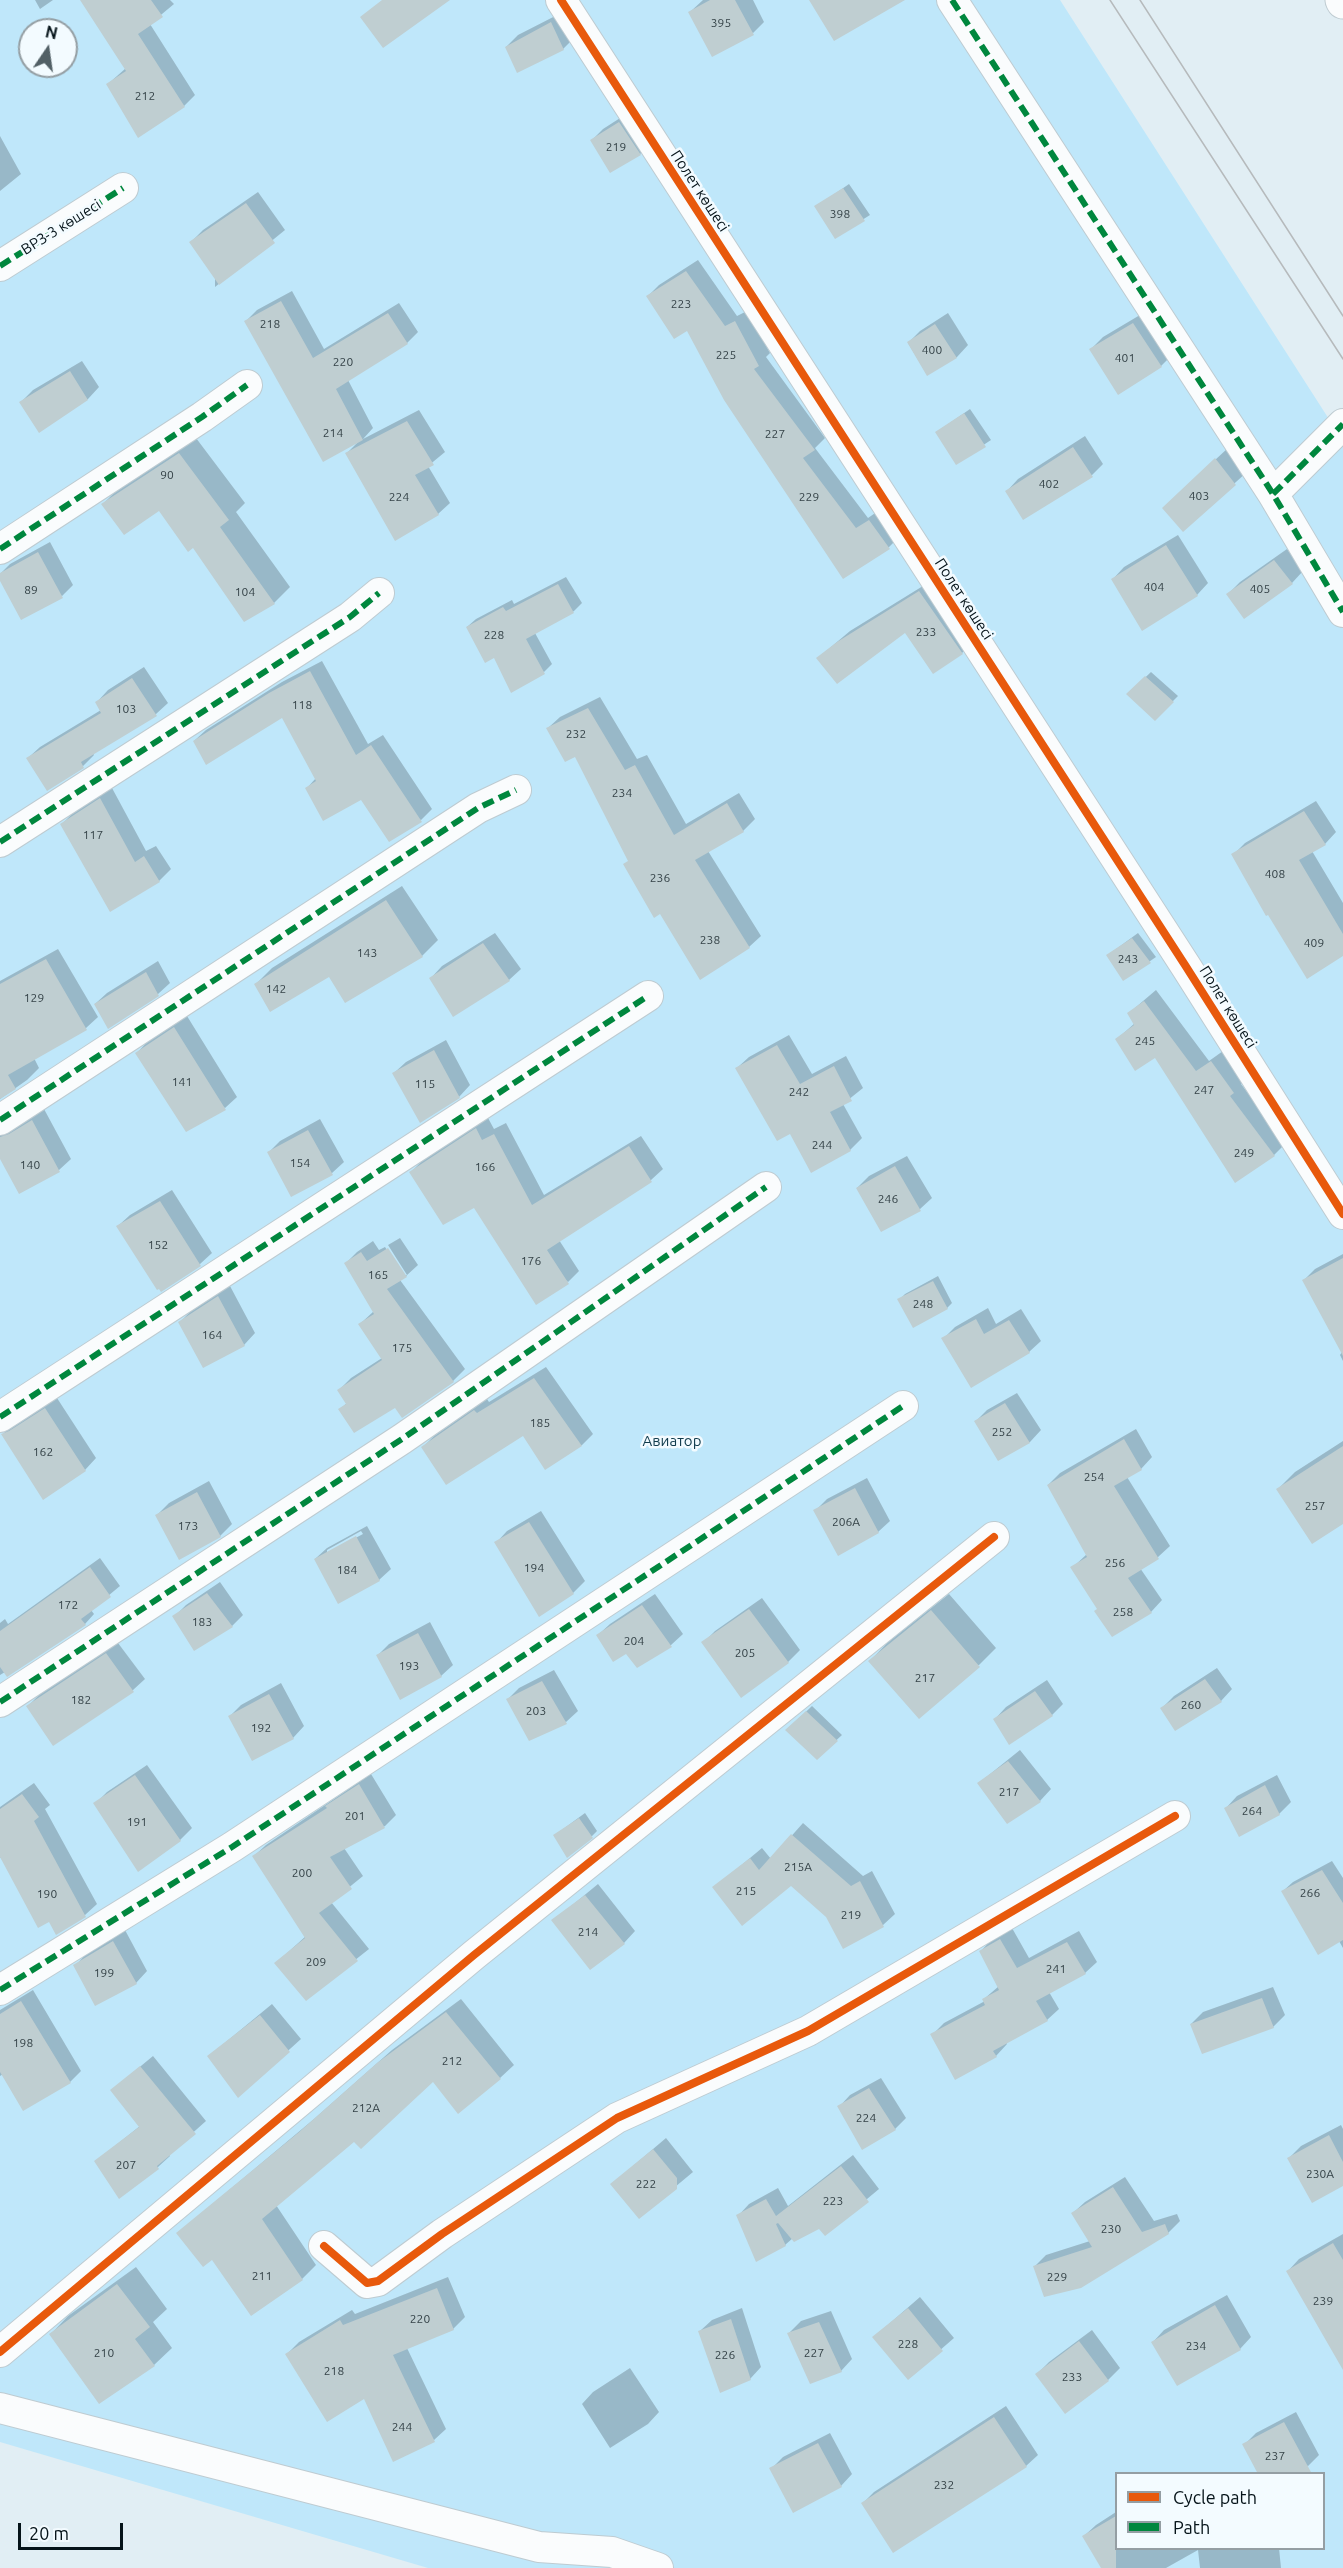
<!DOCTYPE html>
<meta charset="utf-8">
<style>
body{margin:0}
#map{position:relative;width:1343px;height:2568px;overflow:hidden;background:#e1eef4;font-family:Ubuntu,sans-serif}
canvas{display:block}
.legend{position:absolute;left:1115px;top:2472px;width:210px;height:78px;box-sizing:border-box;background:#f3fbff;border:2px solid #949ea3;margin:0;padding:8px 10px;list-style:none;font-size:18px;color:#051319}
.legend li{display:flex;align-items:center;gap:12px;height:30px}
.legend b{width:30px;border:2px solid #949ea3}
.north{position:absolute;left:18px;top:18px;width:60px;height:60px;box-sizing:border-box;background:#f3fbff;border:2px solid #949ea3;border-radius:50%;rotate:13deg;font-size:16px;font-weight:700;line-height:24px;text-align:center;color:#051319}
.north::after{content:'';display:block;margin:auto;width:21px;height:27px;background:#526066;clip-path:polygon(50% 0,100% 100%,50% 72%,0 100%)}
.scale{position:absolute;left:18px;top:2523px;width:105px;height:27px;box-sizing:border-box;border:3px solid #051319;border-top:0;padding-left:8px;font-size:18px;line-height:21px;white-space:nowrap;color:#051319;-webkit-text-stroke:4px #f3fbff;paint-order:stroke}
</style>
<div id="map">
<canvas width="1343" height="2568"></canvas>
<ul class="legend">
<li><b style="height:8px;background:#e8590c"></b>Cycle path</li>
<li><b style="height:8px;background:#00873e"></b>Path</li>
</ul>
<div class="north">N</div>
<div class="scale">20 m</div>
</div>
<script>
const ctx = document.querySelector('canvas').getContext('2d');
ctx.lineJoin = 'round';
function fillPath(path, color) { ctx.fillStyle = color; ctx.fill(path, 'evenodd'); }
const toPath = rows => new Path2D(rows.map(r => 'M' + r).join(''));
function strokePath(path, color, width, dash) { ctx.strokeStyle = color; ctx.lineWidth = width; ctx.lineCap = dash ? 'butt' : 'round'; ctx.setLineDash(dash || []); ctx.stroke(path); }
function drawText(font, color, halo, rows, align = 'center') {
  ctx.font = font + ' Ubuntu,sans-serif'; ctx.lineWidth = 5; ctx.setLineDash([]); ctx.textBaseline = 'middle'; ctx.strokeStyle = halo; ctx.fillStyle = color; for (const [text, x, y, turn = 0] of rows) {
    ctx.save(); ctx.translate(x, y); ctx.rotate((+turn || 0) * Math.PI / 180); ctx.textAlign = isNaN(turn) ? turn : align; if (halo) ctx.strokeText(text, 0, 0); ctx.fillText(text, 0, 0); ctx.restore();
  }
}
const green = toPath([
 [0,0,1060,0,1343,441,1343,2568,428,2568,0,2442],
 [30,30,66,30,66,66,30,66],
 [1116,2474,1324,2474,1324,2548,1116,2548]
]);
const shadow = toPath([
 [35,0,53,0,40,9],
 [116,0,170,0,174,4,150,24,195,95,184,106,108,84,126,68],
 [703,0,753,0,764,22,753,33,690,12],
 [563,12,575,37,563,49,506,47,518,35],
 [631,111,652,143,640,154,592,140,603,129],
 [0,136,21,174,0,191],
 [849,184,870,215,835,237,816,207],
 [258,192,285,230,215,287,215,277,191,242,203,230],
 [698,260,737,316,747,311,770,353,766,357,825,438,815,448,868,518,881,509,900,536,889,547,844,577,687,329,648,296,659,285],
 [292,291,324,349,399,303,418,332,407,343,348,380,373,428,363,439,419,410,445,452,428,466,450,503,438,514,347,453,358,442,246,321,257,310],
 [1145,312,1173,354,1161,366,1091,349,1103,337],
 [948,313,968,345,957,357,927,374,908,343,920,331],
 [82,361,99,387,88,399,39,431,21,402,33,390],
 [970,409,991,440,956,463,937,432],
 [1085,436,1103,464,1092,475,1007,491,1018,479],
 [196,438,245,503,236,512,290,587,274,603,194,546,159,509,103,504,119,488],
 [1228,448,1247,472,1183,530,1175,497],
 [1178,535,1208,583,1197,595,1113,579,1124,567],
 [50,542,73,585,62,596,0,578,0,574,10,564],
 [1287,549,1303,571,1292,583,1228,594,1240,582],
 [566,577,582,603,574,611,535,633,552,664,544,672,494,656,467,627,476,619,512,600,514,604],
 [931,581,974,641,962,653,905,631,818,658,850,631],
 [322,661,368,744,383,735,432,809,421,820,361,798,307,788,316,778,283,716,194,741,206,730,282,682],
 [144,667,168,703,156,714,93,753,94,755,83,766,28,758,40,747,101,710,97,702,108,690],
 [1151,672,1178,696,1155,719,1128,694],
 [600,697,637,759,647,755,686,824,739,793,755,819,743,831,708,851,761,936,749,947,629,860,575,754,548,728,560,717],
 [112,788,146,851,156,846,171,869,159,881,110,910,62,824,74,812],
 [1316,801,1336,832,1325,844,1312,851,1343,903,1343,954,1233,855,1245,843],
 [402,886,438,940,422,956,346,1001,330,975,256,984,272,968],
 [495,933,521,969,509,980,431,978,442,966],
 [1138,933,1156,957,1124,979,1108,955],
 [58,949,98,1017,86,1028,34,1058,39,1068,27,1080,0,1099,0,981],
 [158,961,170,983,158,994,108,1027,95,1004,107,993],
 [1156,990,1209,1061,1223,1051,1245,1081,1241,1084,1286,1143,1274,1155,1235,1181,1155,1056,1117,1039,1135,1023,1129,1013],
 [187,1016,237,1097,225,1108,137,1053,148,1041],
 [789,1035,812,1074,846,1056,863,1088,843,1104,862,1138,850,1150,791,1132,737,1068,749,1057],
 [446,1040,470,1085,459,1097,394,1073,406,1062],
 [44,1109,71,1159,59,1170,20,1192,0,1156,0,1120,14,1126],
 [488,1118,494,1129,506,1123,544,1195,641,1136,663,1169,651,1180,559,1240,579,1271,568,1282,474,1206,411,1172,423,1160],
 [320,1119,344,1162,332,1173,292,1195,269,1152,280,1141],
 [907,1156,932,1198,920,1209,881,1230,857,1188,869,1176],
 [172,1190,212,1253,200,1264,162,1290,118,1226,130,1215],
 [400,1238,418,1265,406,1276,400,1280,465,1369,453,1381,402,1416,395,1406,340,1409,347,1403,339,1390,351,1378,382,1358,360,1324,374,1311,346,1263,357,1252,373,1241,379,1250,385,1247,404,1275,407,1275,388,1245],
 [1343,1254,1343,1361,1340,1355,1342,1352,1304,1280,1315,1269],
 [938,1276,952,1303,947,1308,899,1300,905,1294],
 [230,1286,255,1333,244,1345,180,1322,191,1311],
 [988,1308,996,1324,1021,1309,1041,1341,1029,1352,943,1339,955,1327],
 [546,1367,593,1434,582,1445,545,1468,523,1434,423,1447,434,1436,487,1399,489,1402],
 [1017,1393,1041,1430,1030,1442,999,1459,976,1421,987,1410],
 [57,1398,96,1458,85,1470,3,1434,15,1423,23,1420],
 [1136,1429,1152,1457,1141,1469,1127,1477,1170,1546,1158,1557,1140,1568,1162,1600,1151,1612,1099,1609,1072,1568,1087,1554,1048,1485,1060,1473],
 [1343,1441,1343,1522,1278,1489,1295,1472],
 [867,1478,890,1521,878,1532,815,1511,827,1499],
 [209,1481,232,1524,220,1536,157,1515,169,1503],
 [541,1511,585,1581,573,1593,496,1543,507,1531],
 [367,1526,391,1569,379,1580,315,1559,327,1548],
 [361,1531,363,1534,327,1553,327,1550],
 [100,1558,120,1586,91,1610,94,1614,85,1624,0,1675,0,1623,5,1619,8,1624],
 [220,1582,243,1615,232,1626,174,1617,186,1605],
 [655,1594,683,1634,671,1645,637,1666,627,1652,598,1635,610,1624],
 [949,1594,996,1648,979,1665,870,1661,887,1643],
 [762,1598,800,1650,788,1662,741,1696,703,1643,715,1631],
 [430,1622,453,1665,441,1676,378,1655,389,1644],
 [118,1643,145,1679,133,1690,54,1743,28,1706,40,1694],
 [1217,1668,1232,1689,1221,1701,1162,1708,1174,1696],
 [554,1670,578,1711,566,1722,507,1700,519,1688],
 [1047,1680,1063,1704,1052,1715,995,1719,1006,1707],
 [281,1683,304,1726,293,1738,230,1716,241,1705],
 [812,1706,842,1735,817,1758,787,1730],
 [1020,1750,1051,1789,1040,1801,979,1783],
 [147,1765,192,1828,180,1840,139,1870,95,1804,107,1792],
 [371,1774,396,1815,385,1826,344,1848,363,1876,331,1902,369,1949,306,1999,276,1963,306,1936,254,1856,266,1845],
 [1277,1775,1291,1802,1279,1814,1226,1808,1237,1796],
 [34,1783,50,1805,45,1809,97,1904,85,1915,57,1933,50,1920,0,1857,0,1807],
 [585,1813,597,1831,592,1836,555,1835],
 [803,1823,863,1876,872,1871,895,1914,883,1925,844,1947,827,1916,791,1884,714,1888,762,1848,771,1859],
 [1332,1861,1343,1878,1343,1948,1339,1941,1283,1891,1293,1882],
 [598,1884,635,1931,624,1943,553,1921],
 [1012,1928,1029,1958,1079,1931,1097,1962,1085,1973,1049,1992,1059,2009,1047,2020,1006,2042,1007,2044,996,2056,932,2035,944,2023,985,2001,984,1999,999,1986,981,1951,992,1939],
 [125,1930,147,1971,136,1983,75,1966,86,1954],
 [1273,1987,1285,2015,1273,2027,1191,2024,1203,2012],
 [33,1990,81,2071,70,2082,3,2074,0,2076,0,2010],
 [461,1999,514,2065,500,2078,433,2080,355,2140,276,2205,316,2265,302,2279,212,2258,178,2233,314,2119,392,2050],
 [272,2004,301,2039,238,2096,209,2056],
 [153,2056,206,2121,169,2154,170,2156,158,2167,119,2197,96,2161,140,2126,112,2090],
 [881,2078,906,2118,895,2129,839,2107,850,2095],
 [1341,2125,1343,2129,1343,2184,1289,2158,1301,2146],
 [666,2138,693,2172,639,2217,612,2184],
 [853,2155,879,2189,825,2234,820,2227,793,2238,785,2245,738,2216,749,2204,778,2188,788,2206],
 [1125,2177,1154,2221,1177,2214,1180,2221,1168,2233,1034,2267,1046,2255,1090,2241,1073,2213,1085,2202],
 [1343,2234,1343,2330,1288,2271,1299,2259],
 [136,2267,167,2309,153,2322,172,2348,154,2365,51,2334,68,2316],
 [448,2277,465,2317,453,2329,407,2348,446,2429,434,2440,364,2397,287,2354,299,2342,352,2310,355,2314],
 [1227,2295,1251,2337,1240,2349,1153,2342,1164,2330],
 [920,2297,954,2338,908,2378,874,2337],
 [742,2308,761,2367,750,2379,700,2331,712,2320],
 [831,2311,852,2359,841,2371,789,2333,801,2321],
 [1092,2330,1120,2368,1108,2380,1065,2412,1037,2374,1049,2362],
 [630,2368,659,2412,648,2424,610,2448,582,2404,593,2392],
 [1006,2406,1038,2455,1026,2466,862,2504,874,2492],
 [1296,2412,1319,2455,1308,2466,1244,2445,1256,2433],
 [830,2433,852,2474,841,2486,771,2469,783,2457],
 [1116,2512,1116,2548,1279,2548,1281,2568,1200,2568,1198,2550,1166,2568,1103,2568,1084,2536,1096,2525]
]);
const building = toPath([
 [80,0,151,0,163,17,138,34,185,107,138,138,106,84,126,71],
 [382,0,450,0,383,48,360,17],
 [710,0,735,0,754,35,712,57,688,12],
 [809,0,905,0,834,41],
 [551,22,564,50,517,73,505,47],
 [619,122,641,155,610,173,590,140],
 [843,188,865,221,835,239,814,206],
 [246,203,275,243,219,285,189,242],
 [686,271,725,326,735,321,759,366,754,369,815,450,803,458,856,528,869,520,890,549,843,579,724,400,687,331,674,339,646,296],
 [281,301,313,358,388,313,408,344,336,389,363,440,323,462,244,321],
 [1133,323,1162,367,1118,395,1089,349],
 [935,324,957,358,927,376,907,342],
 [70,371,88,400,39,433,19,402],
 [964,413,986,447,956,465,935,432],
 [407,421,434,465,415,475,439,515,395,541,345,453],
 [1073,447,1093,477,1023,520,1005,491],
 [179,453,229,520,220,527,275,604,244,622,193,548,188,552,159,511,124,535,101,504],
 [1215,458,1236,485,1183,532,1162,508],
 [1166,545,1198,596,1142,631,1111,579],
 [38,552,63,598,21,620,0,581,0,573],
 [1274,560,1293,584,1244,619,1226,594],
 [558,584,574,613,526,639,545,674,511,693,494,658,485,663,466,627,503,607,506,611],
 [919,591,963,654,933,674,905,633,837,684,816,658,837,642],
 [310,671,356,755,371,745,422,822,389,842,361,800,323,821,305,788,316,781,282,718,206,765,193,741,269,693],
 [1145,676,1174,702,1155,721,1126,694],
 [132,678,157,716,81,762,84,768,47,791,26,758,101,713,95,702],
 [588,708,625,770,635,765,674,835,727,803,744,832,695,860,750,948,700,980,660,914,654,918,623,864,628,861,575,757,565,762,546,728],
 [100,798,135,862,144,856,160,882,110,912,60,824],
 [1304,811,1326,845,1299,860,1343,934,1343,956,1307,979,1268,915,1266,916,1231,854],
 [386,900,423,957,345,1003,329,977,270,1012,254,984],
 [1132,938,1151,963,1123,981,1106,955],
 [483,943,510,981,453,1017,429,978],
 [46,959,87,1030,8,1075,16,1089,0,1099,0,984],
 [146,972,159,996,108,1029,94,1004],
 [1144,1001,1196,1071,1211,1061,1234,1093,1230,1096,1275,1156,1235,1183,1155,1058,1135,1071,1115,1039,1134,1025,1127,1013],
 [174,1027,226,1110,186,1132,135,1053],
 [777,1045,800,1084,834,1066,852,1101,830,1112,851,1151,811,1173,790,1134,777,1141,735,1068],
 [434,1050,460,1098,420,1123,392,1073],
 [32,1120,60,1172,19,1194,0,1159,0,1137,9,1134],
 [476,1128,482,1140,494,1134,532,1205,629,1146,652,1182,547,1250,569,1284,536,1305,474,1208,443,1225,409,1172],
 [308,1130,333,1175,291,1197,267,1152],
 [895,1166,921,1211,881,1232,856,1188],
 [160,1201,201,1266,161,1292,159,1289,157,1290,116,1226],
 [388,1248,407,1277,387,1289,454,1382,402,1418,395,1408,354,1433,338,1409,346,1404,337,1390,382,1360,358,1324,374,1314,344,1263,361,1252,367,1261],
 [1343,1258,1343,1356,1302,1280],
 [933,1281,948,1309,913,1328,897,1299],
 [218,1296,245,1346,203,1368,178,1322],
 [976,1319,984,1334,1009,1320,1030,1353,971,1388,941,1338],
 [534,1378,582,1446,545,1470,523,1436,446,1485,421,1447,474,1410,477,1413],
 [1005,1403,1030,1443,998,1461,974,1421],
 [45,1408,86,1471,43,1500,1,1434,9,1431],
 [1124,1439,1142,1470,1114,1486,1159,1559,1128,1578,1152,1613,1112,1637,1094,1611,1097,1609,1070,1567,1087,1557,1047,1485],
 [1343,1446,1343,1524,1312,1544,1276,1489],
 [855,1488,879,1533,838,1556,813,1510],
 [197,1492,221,1537,179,1560,155,1515],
 [529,1522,574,1594,539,1617,494,1542],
 [356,1536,380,1581,338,1604,314,1559],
 [90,1567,111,1597,81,1619,86,1625,7,1677,0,1667,0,1631],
 [207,1593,233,1627,194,1651,172,1616],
 [642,1605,672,1647,637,1668,626,1654,613,1662,596,1635],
 [749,1609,789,1663,741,1698,701,1642],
 [931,1610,980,1667,919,1719,868,1661],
 [418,1633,442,1677,400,1700,376,1655],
 [106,1653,134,1692,53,1746,26,1706],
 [1205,1679,1222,1702,1175,1731,1160,1708],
 [542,1681,567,1724,529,1741,506,1699],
 [1035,1691,1053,1716,1009,1745,993,1719],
 [269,1694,294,1739,252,1761,228,1716],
 [806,1711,838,1741,817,1760,785,1730],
 [1008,1761,1041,1802,1007,1824,977,1783],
 [135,1775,181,1841,138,1872,93,1803],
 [359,1784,385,1828,330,1857,352,1889,319,1913,358,1961,306,2001,274,1963,305,1938,252,1856,327,1808,325,1806],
 [1265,1785,1280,1815,1239,1837,1224,1808],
 [22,1794,39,1817,34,1821,86,1917,56,1935,49,1922,38,1928,0,1857,0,1809],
 [579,1818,593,1838,567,1858,553,1835],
 [791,1834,851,1886,860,1881,884,1927,843,1949,826,1917,791,1886,742,1926,712,1887,750,1858,759,1870],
 [1322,1870,1343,1903,1343,1940,1318,1955,1281,1891],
 [585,1895,625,1944,590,1970,551,1920],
 [1000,1939,1017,1968,1067,1942,1086,1974,1036,2001,1048,2021,993,2051,997,2057,955,2080,930,2034,985,2005,982,1999,999,1990,979,1951],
 [113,1941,137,1984,95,2006,73,1965],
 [1262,1998,1274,2028,1202,2054,1190,2024],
 [21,2001,71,2083,23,2111,0,2072,0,2014],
 [446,2012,501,2079,458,2114,433,2082,361,2149,354,2142,262,2219,303,2280,251,2316,212,2260,203,2267,176,2233,298,2133,377,2063],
 [260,2015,290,2052,238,2098,207,2056],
 [140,2066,196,2134,157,2166,159,2169,119,2199,94,2161,139,2127,110,2090],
 [869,2088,896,2130,862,2150,837,2106],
 [1329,2135,1343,2162,1343,2186,1312,2203,1287,2158],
 [653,2149,677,2178,677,2189,639,2219,610,2184],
 [841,2166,869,2202,825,2236,819,2229,794,2242,778,2223,776,2224,786,2246,756,2262,736,2215,766,2199,776,2216],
 [1113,2187,1142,2232,1165,2224,1169,2234,1081,2288,1044,2297,1033,2266,1092,2247,1071,2213],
 [1333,2243,1343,2260,1343,2370,1286,2271],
 [117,2284,150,2327,135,2339,155,2366,99,2404,49,2334],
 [437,2288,454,2330,393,2355,435,2442,393,2462,364,2399,327,2422,285,2354,340,2320,343,2325],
 [1215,2305,1241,2350,1177,2386,1151,2342],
 [908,2308,943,2351,908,2380,872,2337],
 [731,2319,751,2380,720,2393,698,2331],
 [819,2322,842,2372,810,2384,787,2333],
 [1079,2341,1109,2381,1065,2414,1035,2374],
 [994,2417,1027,2467,893,2553,861,2503],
 [1284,2422,1312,2474,1258,2474,1242,2444],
 [818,2443,842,2487,793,2513,769,2468],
 [1116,2516,1116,2568,1101,2568,1082,2536]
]);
const minor = toPath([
 [561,0,1185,965,1343,1214],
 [952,0,1273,494,1343,612],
 [0,266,123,188],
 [1273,494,1343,424],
 [0,549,202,417,247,385],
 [0,842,350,617,379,593],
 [0,1120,478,808,516,790],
 [0,1417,648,996],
 [0,1702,402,1439,766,1187],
 [0,1990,232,1847,903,1406],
 [324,2246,367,2283,378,2281,442,2234,617,2118,808,2031,1175,1816],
 [0,2352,474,1955,994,1537],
 [0,2408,539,2547,612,2552,658,2568]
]);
const primary = toPath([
 [1342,0,1343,2]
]);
const tram = toPath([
 [1110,0,1343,359],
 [1140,0,1343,316]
]);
const quiet = toPath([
 [952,0,1273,494,1343,612],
 [0,266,123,188],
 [1273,494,1343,424],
 [0,549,202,417,247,385],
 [0,842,350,617,379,593],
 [0,1120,478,808,516,790],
 [0,1417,648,996],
 [0,1702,402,1439,766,1187],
 [0,1990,232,1847,903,1406]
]);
const cycleway = toPath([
 [561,0,1185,965,1343,1214],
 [324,2246,367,2283,378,2281,442,2234,617,2118,808,2031,1175,1816],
 [0,2352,474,1955,994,1537]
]);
const numberNames = [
 ["395",721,23],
 ["212",145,96],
 ["219",616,147],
 ["398",840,214],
 ["223",681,304],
 ["218",270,324],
 ["400",932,350],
 ["225",726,355],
 ["401",1125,358],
 ["220",343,362],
 ["214",333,433],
 ["227",775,434],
 ["90",167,475],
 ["402",1049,484],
 ["403",1199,496],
 ["224",399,497],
 ["229",809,497],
 ["404",1154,587],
 ["405",1260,589],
 ["89",31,590],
 ["104",245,592],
 ["233",926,632],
 ["228",494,635],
 ["118",302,705],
 ["103",126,709],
 ["232",576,734],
 ["234",622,793],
 ["117",93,835],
 ["408",1275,874],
 ["236",660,878],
 ["238",710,940],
 ["409",1314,943],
 ["143",367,953],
 ["243",1128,959],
 ["142",276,989],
 ["129",34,998],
 ["245",1145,1041],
 ["141",182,1082],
 ["115",425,1084],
 ["247",1204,1090],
 ["242",799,1092],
 ["244",822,1145],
 ["249",1244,1153],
 ["154",300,1163],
 ["140",30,1165],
 ["166",485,1167],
 ["246",888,1199],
 ["152",158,1245],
 ["176",531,1261],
 ["165",378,1275],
 ["248",923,1304],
 ["164",212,1335],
 ["175",402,1348],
 ["185",540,1423],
 ["252",1002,1432],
 ["162",43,1452],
 ["254",1094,1477],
 ["257",1315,1506],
 ["206A",846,1522],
 ["173",188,1526],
 ["256",1115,1563],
 ["194",534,1568],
 ["184",347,1570],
 ["172",68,1605],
 ["258",1123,1612],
 ["183",202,1622],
 ["204",634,1641],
 ["205",745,1653],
 ["193",409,1666],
 ["217",925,1678],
 ["182",81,1700],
 ["260",1191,1705],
 ["203",536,1711],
 ["192",261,1728],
 ["217",1009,1792],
 ["264",1252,1811],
 ["201",355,1816],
 ["191",137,1822],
 ["215A",798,1867],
 ["200",302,1873],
 ["215",746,1891],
 ["266",1310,1893],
 ["190",47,1894],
 ["219",851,1915],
 ["214",588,1932],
 ["209",316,1962],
 ["241",1056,1969],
 ["199",104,1973],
 ["198",23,2043],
 ["212",452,2061],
 ["212A",366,2108],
 ["224",866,2118],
 ["207",126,2165],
 ["230A",1320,2174],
 ["222",646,2184],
 ["223",833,2201],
 ["230",1111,2229],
 ["211",262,2276],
 ["229",1057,2277],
 ["239",1323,2301],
 ["220",420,2319],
 ["228",908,2344],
 ["234",1196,2346],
 ["210",104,2353],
 ["227",814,2353],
 ["226",725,2355],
 ["218",334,2371],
 ["233",1072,2377],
 ["244",402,2427],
 ["237",1275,2456],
 ["232",944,2485]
];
const streetNames = [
 ["Полет көшесі",700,191,57],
 ["ВРЗ-3 көшесі",61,227,-32],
 ["Полет көшесі",964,599,57],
 ["Полет көшесі",1228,1007,58]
];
const parkNames = [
 ["Авиатор",672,1441]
];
fillPath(green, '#bfe7fa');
fillPath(shadow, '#0003');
fillPath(building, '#bfced1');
strokePath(minor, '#becbd1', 32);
strokePath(primary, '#becbd1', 35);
strokePath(minor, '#fafcfd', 30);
strokePath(primary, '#fafcfd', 33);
strokePath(tram, '#b6babc', 1.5);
strokePath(quiet, '#00873e', 6, [12, 6]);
strokePath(cycleway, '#e8590c', 8);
drawText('12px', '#344247', null, numberNames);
drawText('15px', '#051319', '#f3fbff', streetNames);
drawText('15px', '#113c4d', '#f3fbff', parkNames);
</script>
